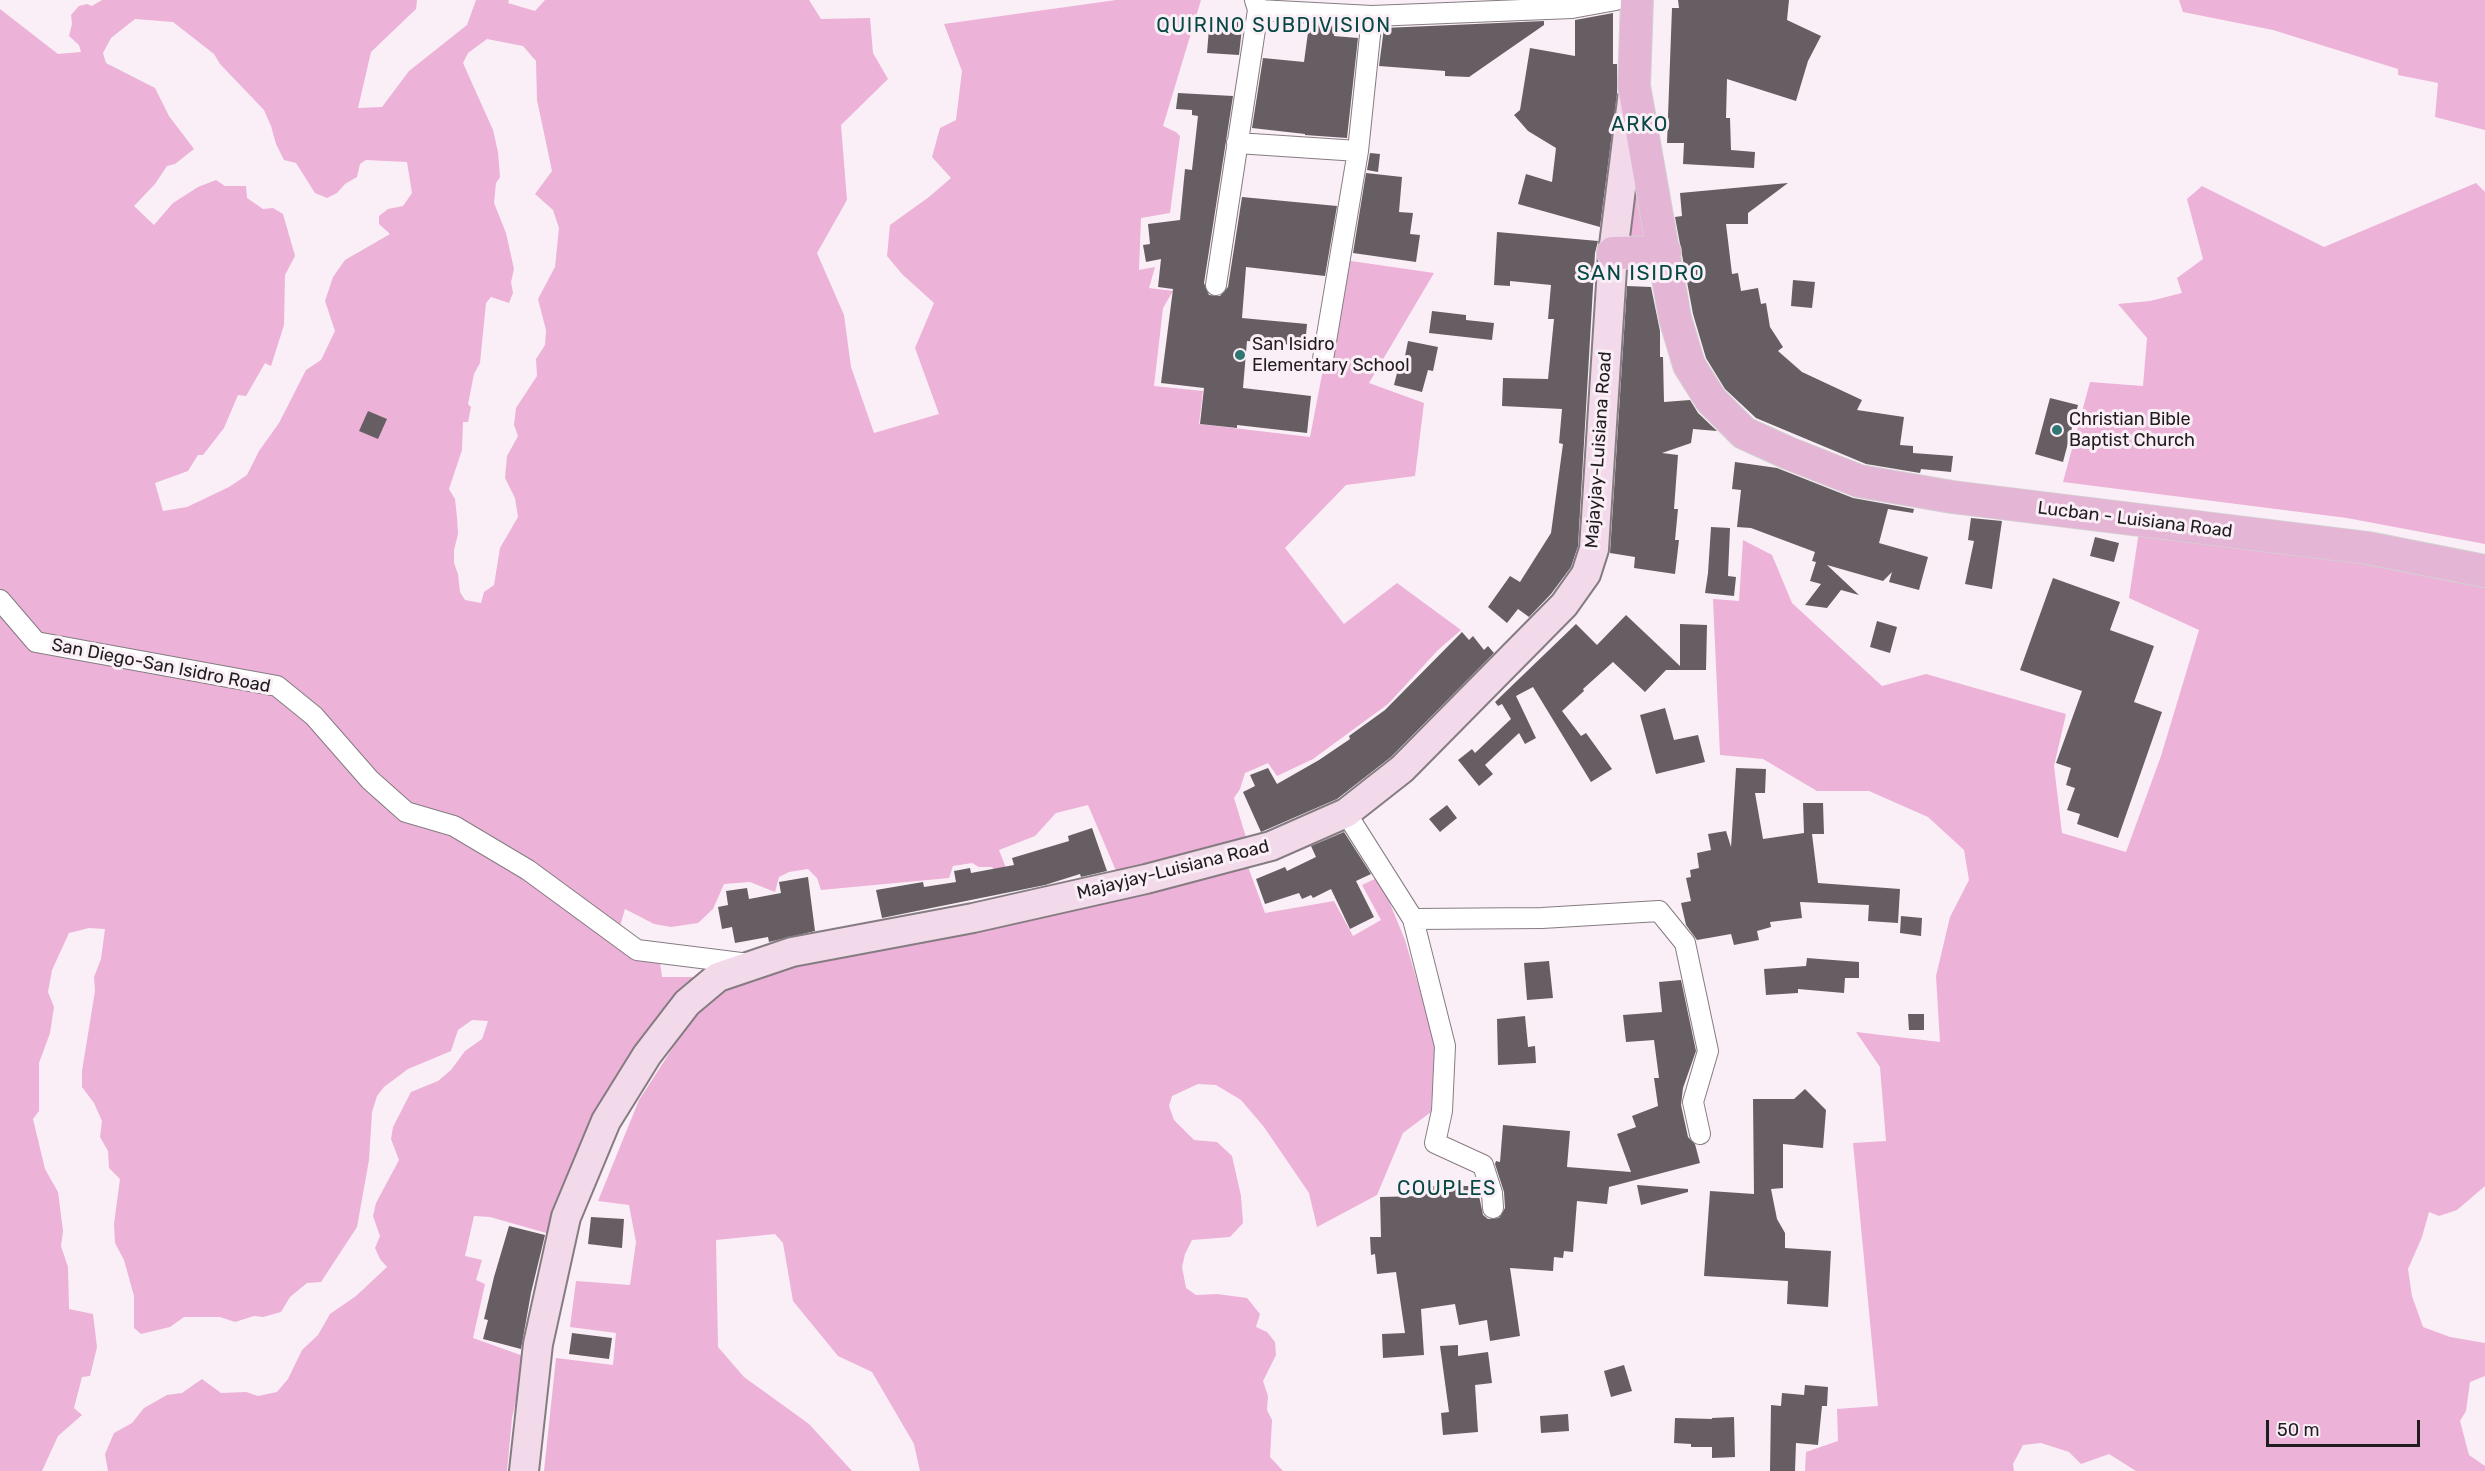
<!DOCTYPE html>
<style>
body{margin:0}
#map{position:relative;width:2485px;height:1471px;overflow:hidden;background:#faeff6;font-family:Rubik,sans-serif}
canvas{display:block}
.scale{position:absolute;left:2266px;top:1420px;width:154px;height:27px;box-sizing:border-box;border:3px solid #201c1f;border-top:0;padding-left:8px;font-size:18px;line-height:21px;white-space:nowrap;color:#201c1f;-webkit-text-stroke:4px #faeff6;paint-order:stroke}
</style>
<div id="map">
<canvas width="2485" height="1471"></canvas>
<div class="scale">50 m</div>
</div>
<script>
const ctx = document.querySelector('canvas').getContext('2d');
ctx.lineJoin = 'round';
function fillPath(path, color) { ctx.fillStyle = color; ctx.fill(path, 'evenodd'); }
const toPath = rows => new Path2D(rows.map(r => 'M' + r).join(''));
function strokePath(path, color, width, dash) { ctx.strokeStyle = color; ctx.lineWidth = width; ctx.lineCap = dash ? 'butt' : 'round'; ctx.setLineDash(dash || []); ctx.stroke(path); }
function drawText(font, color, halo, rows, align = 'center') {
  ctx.font = font + ' Rubik,sans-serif'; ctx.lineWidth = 6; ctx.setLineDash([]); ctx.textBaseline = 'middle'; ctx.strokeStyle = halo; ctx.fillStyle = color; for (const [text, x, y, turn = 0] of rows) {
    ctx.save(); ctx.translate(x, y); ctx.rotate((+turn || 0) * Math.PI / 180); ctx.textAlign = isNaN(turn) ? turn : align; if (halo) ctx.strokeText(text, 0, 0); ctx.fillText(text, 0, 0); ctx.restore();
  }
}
const green = toPath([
 [102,0,417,0,416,9,371,52,358,108,382,107,409,71,467,25,476,0,509,0,508,3,535,11,545,0,809,0,821,19,870,18,873,53,888,79,841,125,847,200,817,253,844,315,851,367,874,433,939,414,915,348,934,303,902,274,887,256,890,225,929,197,951,178,932,157,940,128,956,120,962,71,944,24,1116,0,1201,0,1163,126,1176,132,1180,136,1170,213,1141,218,1139,270,1155,267,1149,288,1173,291,1163,308,1154,386,1203,391,1199,424,1310,437,1344,260,1434,273,1369,383,1424,403,1415,476,1346,485,1285,548,1344,624,1397,583,1461,630,1438,650,1388,704,1313,759,1277,776,1268,763,1245,773,1240,789,1234,798,1249,847,1119,878,1088,805,1056,813,1035,836,999,850,1006,868,995,872,992,867,979,867,972,863,953,866,949,878,821,890,817,878,808,869,789,872,779,877,775,892,750,882,724,884,713,909,698,923,671,927,654,924,625,909,615,943,660,962,662,977,708,977,678,1007,557,1236,490,1217,474,1216,465,1256,482,1260,476,1280,485,1284,473,1338,526,1357,512,1418,507,1471,108,1471,105,1454,114,1433,132,1423,144,1408,167,1395,182,1393,202,1379,221,1393,246,1392,258,1396,277,1392,288,1379,302,1350,318,1335,330,1314,356,1296,387,1267,380,1259,375,1248,380,1236,373,1216,376,1203,399,1160,391,1139,393,1127,411,1092,438,1081,451,1070,465,1051,482,1039,488,1021,472,1020,458,1030,451,1051,408,1069,384,1087,377,1096,372,1112,369,1160,357,1227,321,1282,307,1283,290,1297,281,1312,263,1317,254,1316,235,1322,220,1317,184,1317,170,1327,141,1334,134,1328,134,1296,124,1260,115,1243,114,1224,120,1179,109,1168,108,1151,100,1137,102,1121,94,1103,82,1087,82,1071,95,991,94,977,101,959,105,929,89,928,69,933,52,970,48,992,54,1007,50,1033,39,1063,39,1111,33,1119,45,1169,58,1192,63,1231,61,1246,68,1267,69,1309,93,1314,97,1347,90,1376,82,1377,74,1408,82,1415,58,1436,42,1471,0,1471,0,9,58,54,81,52,79,45,69,36,72,24,71,15,79,6,87,4,92,6],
 [135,19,173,22,214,54,220,64,264,110,271,126,276,144,284,160,296,163,315,193,327,198,337,193,345,184,357,177,360,164,366,160,407,162,412,193,403,206,388,209,379,216,379,224,390,234,345,260,333,277,325,301,335,331,321,360,306,370,279,423,259,451,247,475,229,487,187,507,163,511,155,483,188,471,198,455,203,455,224,428,238,395,246,396,265,363,271,366,284,325,285,275,295,256,283,214,273,208,263,209,247,198,246,186,225,186,216,180,198,187,173,203,154,225,134,206,155,184,167,166,175,164,194,149,169,116,155,88,106,63,103,53,111,38],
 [487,39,523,46,536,61,537,100,552,171,535,194,553,210,559,228,555,267,538,299,546,330,545,345,536,359,537,376,516,408,514,425,518,436,507,456,505,478,515,498,518,517,500,548,494,585,484,592,481,603,465,600,460,592,458,574,454,563,454,550,458,534,457,517,455,499,449,489,462,450,463,422,468,422,471,407,468,404,474,374,480,363,486,303,491,297,509,303,513,293,511,282,514,269,506,233,494,203,496,183,500,177,498,152,493,130,463,63,468,53],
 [2179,0,2485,0,2485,130,2435,117,2438,83,2398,75,2398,69,2273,30,2183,12],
 [1638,138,1655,237,1630,238],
 [2476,183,2485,192,2485,544,2347,518,2063,482,2090,382,2143,386,2147,338,2118,304,2150,301,2182,293,2177,278,2203,259,2187,199,2202,186,2324,247],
 [2141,518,2485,575,2485,1186,2457,1210,2439,1216,2429,1212,2422,1237,2408,1269,2412,1296,2423,1327,2450,1337,2485,1343,2485,1376,2470,1382,2466,1411,2460,1421,2469,1455,2485,1466,2485,1471,2136,1471,2109,1454,2081,1464,2069,1452,2041,1443,2023,1445,2013,1464,2014,1471,1805,1471,1806,1452,1838,1441,1837,1409,1878,1406,1853,1143,1886,1141,1880,1067,1856,1032,1940,1042,1936,976,1950,917,1969,880,1964,850,1928,817,1869,791,1817,791,1763,759,1720,755,1713,599,1739,601,1743,540,1772,555,1792,603,1882,686,1926,674,2066,714,2054,766,2062,833,2126,852,2161,756,2199,630,2129,598],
 [1247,864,1265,913,1334,901,1353,936,1381,920,1362,885,1379,877,1405,940,1435,1042,1431,1112,1403,1133,1377,1195,1317,1227,1309,1193,1264,1127,1241,1100,1216,1085,1198,1084,1172,1096,1169,1106,1174,1120,1194,1140,1217,1142,1232,1156,1241,1196,1243,1223,1230,1237,1192,1240,1185,1254,1182,1267,1186,1288,1196,1295,1217,1294,1247,1298,1260,1314,1256,1327,1267,1332,1275,1342,1276,1355,1263,1381,1268,1396,1267,1410,1272,1420,1270,1457,1283,1471,920,1471,914,1444,872,1372,838,1356,793,1301,783,1243,775,1234,716,1240,718,1347,744,1377,809,1424,852,1471,544,1471,556,1358,613,1365,616,1333,570,1327,576,1281,630,1285,636,1242,629,1205,598,1201,639,1100,685,1029,716,993,769,967]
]);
const building = toPath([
 [1678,0,1789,0,1787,20,1821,36,1808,61,1796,101,1727,79,1726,118,1730,118,1731,150,1755,152,1754,168,1683,164,1684,143,1667,143,1672,8,1679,8],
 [1613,13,1613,64,1617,64,1617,94,1600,227,1518,204,1526,174,1552,182,1556,148,1528,131,1514,115,1520,110,1530,48,1575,56,1575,20],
 [1210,16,1243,19,1239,55,1207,53],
 [1544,21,1544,25,1469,77,1445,76,1445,71,1379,66,1384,28],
 [1309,25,1335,26,1334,36,1358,38,1347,138,1305,135,1305,134,1252,128,1263,58,1304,62],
 [1178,93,1233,96,1204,283,1209,295,1220,296,1228,287,1242,197,1337,206,1325,276,1246,267,1242,318,1307,324,1305,346,1247,341,1243,388,1311,396,1307,433,1237,425,1237,428,1200,424,1204,388,1161,383,1173,289,1158,287,1161,259,1146,262,1143,245,1150,244,1148,224,1180,220,1185,169,1192,170,1198,116,1192,115,1192,110,1176,109],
 [1370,153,1380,154,1378,172,1367,170],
 [1366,173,1402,177,1399,212,1413,213,1410,234,1420,235,1416,262,1353,253],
 [1788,183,1748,213,1748,224,1726,224,1732,274,1738,273,1741,291,1758,288,1761,304,1766,303,1770,327,1783,347,1778,351,1802,372,1862,400,1857,410,1904,417,1900,445,1913,446,1913,453,1953,456,1951,472,1921,469,1920,473,1866,464,1756,418,1725,389,1706,358,1693,314,1675,217,1682,216,1680,193],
 [1497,232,1598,241,1595,253,1578,546,1571,567,1551,594,1529,617,1518,609,1507,623,1488,607,1510,576,1520,582,1551,533,1563,444,1559,443,1562,409,1502,406,1503,378,1548,379,1554,319,1548,319,1551,285,1510,281,1510,286,1494,285],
 [1793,280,1815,282,1812,308,1791,306],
 [1627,286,1651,287,1660,331,1660,357,1663,357,1664,402,1690,400,1698,413,1717,431,1693,429,1691,443,1662,453,1678,455,1674,509,1678,509,1675,540,1679,540,1675,574,1634,568,1635,557,1610,553],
 [1432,311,1466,315,1466,320,1494,323,1492,340,1429,333],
 [1408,341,1438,347,1433,371,1428,370,1422,392,1394,385,1399,365,1403,366],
 [2050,398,2078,405,2063,462,2035,454],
 [368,411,387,419,378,439,359,431],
 [1735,462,1777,468,1853,498,1914,509,1913,513,1888,509,1879,543,1928,557,1919,590,1889,582,1892,572,1883,581,1827,565,1859,595,1841,590,1827,608,1805,605,1821,584,1810,581,1816,562,1812,561,1815,552,1751,528,1737,527,1741,490,1732,489],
 [1971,518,2002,521,1992,589,1965,584,1974,541,1968,540],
 [1711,527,1730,528,1728,576,1736,577,1734,596,1705,593,1708,573],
 [2095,537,2119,543,2114,562,2090,556],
 [2053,578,2120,602,2110,630,2154,646,2134,702,2162,712,2118,838,2077,824,2080,814,2067,810,2075,788,2066,785,2071,768,2056,763,2082,691,2020,670],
 [1626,615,1680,666,1680,624,1707,625,1706,670,1666,670,1645,692,1613,662,1583,689,1584,691,1562,711,1581,736,1586,733,1612,769,1591,782,1533,687,1516,696,1536,738,1525,744,1519,733,1485,765,1493,774,1479,786,1458,760,1472,749,1475,753,1511,719,1502,704,1498,706,1495,702,1576,624,1597,645],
 [1877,621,1897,627,1890,653,1870,647],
 [1462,632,1469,640,1473,636,1484,650,1488,646,1494,653,1391,757,1337,799,1261,832,1243,792,1255,786,1250,775,1268,768,1277,784,1319,760,1350,739,1349,736,1385,710],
 [1665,708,1674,740,1698,735,1705,762,1656,774,1640,715],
 [1736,768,1766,769,1765,793,1755,793,1763,839,1804,833,1803,803,1823,803,1824,834,1812,834,1818,883,1900,889,1898,923,1868,921,1869,905,1800,902,1802,918,1770,922,1771,927,1757,931,1759,940,1734,945,1731,934,1697,940,1686,925,1681,903,1691,901,1686,878,1691,877,1690,870,1699,868,1697,853,1711,850,1708,834,1726,831,1731,847],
 [1447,805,1457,818,1440,832,1429,819],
 [1092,828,1107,871,1081,877,1080,874,1045,885,882,918,876,890,923,882,924,887,956,882,954,871,970,868,971,873,1014,865,1012,858,1069,841,1068,836],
 [1344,832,1371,874,1356,881,1374,917,1350,929,1331,889,1313,898,1311,895,1302,899,1299,893,1265,904,1256,879,1285,867,1287,871,1316,857,1311,846],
 [808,877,815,931,769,942,768,937,735,943,732,927,722,929,718,907,728,905,726,891,747,888,749,899,781,893,779,882],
 [1901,916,1922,918,1921,936,1900,933],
 [1807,958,1859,962,1859,978,1845,978,1844,993,1798,989,1798,993,1766,995,1764,969,1806,966],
 [1549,961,1553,998,1527,1000,1524,963],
 [1681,980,1696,1051,1683,1088,1681,1105,1688,1137,1695,1144,1700,1163,1609,1187,1607,1204,1577,1201,1573,1252,1564,1251,1563,1258,1554,1257,1553,1271,1510,1268,1520,1336,1490,1341,1487,1320,1459,1325,1455,1304,1421,1309,1424,1355,1383,1358,1382,1334,1405,1333,1396,1272,1377,1274,1375,1254,1371,1255,1370,1237,1381,1237,1380,1197,1421,1196,1421,1186,1477,1186,1483,1215,1488,1219,1499,1218,1505,1208,1504,1192,1495,1164,1496,1161,1500,1162,1503,1125,1570,1131,1567,1167,1631,1172,1617,1134,1636,1127,1632,1116,1658,1106,1654,1078,1659,1078,1654,1040,1626,1042,1623,1015,1662,1012,1659,982],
 [1908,1014,1924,1014,1924,1030,1909,1030],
 [1525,1016,1528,1047,1535,1046,1536,1063,1498,1065,1497,1019],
 [1805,1089,1826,1110,1823,1148,1783,1144,1783,1188,1771,1189,1777,1219,1785,1233,1785,1248,1831,1251,1828,1307,1787,1304,1788,1281,1704,1276,1710,1191,1754,1194,1753,1099,1794,1099],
 [1637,1185,1688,1189,1688,1192,1641,1205],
 [591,1217,624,1219,622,1248,588,1244],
 [509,1226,545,1235,531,1293,521,1349,483,1339,488,1320,484,1319,494,1277],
 [572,1333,612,1338,609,1359,569,1354],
 [1458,1345,1458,1356,1488,1352,1492,1383,1475,1385,1478,1432,1443,1435,1441,1413,1449,1412,1440,1346],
 [1624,1365,1632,1391,1611,1397,1604,1371],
 [1805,1385,1828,1387,1827,1406,1822,1406,1818,1445,1796,1443,1795,1471,1770,1471,1771,1405,1781,1406,1782,1393,1804,1395],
 [1568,1414,1569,1431,1541,1433,1540,1416],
 [1734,1417,1735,1457,1712,1458,1712,1447,1691,1447,1691,1444,1674,1443,1675,1418,1712,1419,1712,1418]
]);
const street = toPath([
 [1258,10,1372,16,1572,8,1616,0],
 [1237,143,1358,151],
 [1216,285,1258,10,1255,0],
 [1323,359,1358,151,1372,16],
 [0,600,36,642,277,686,314,716,370,780,406,812,454,826,528,870,637,950,749,964],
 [1346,813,1413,919,1445,1046,1442,1111,1435,1143,1483,1165,1492,1193,1493,1208],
 [1413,919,1542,918,1659,911,1685,943,1708,1051,1693,1102,1700,1134]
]);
const secondary = toPath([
 [524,1471,538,1344,566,1217,606,1121,647,1055,687,1003,718,977,792,952,973,918,1146,879,1271,846,1346,813,1402,769,1564,605,1586,574,1594,549,1613,253,1632,100]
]);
const primary = toPath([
 [1637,0,1634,86,1675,318,1689,365,1711,400,1744,433,1788,453,1859,481,1952,497,2368,548,2485,571],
 [1613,253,1665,252]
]);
const markers = [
 [1240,355,6,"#2e7772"],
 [2057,430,6,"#2e7772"]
];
const poiNames = [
 ["San Isidro",1252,345],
 ["Elementary School",1252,366],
 ["Christian Bible",2069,420],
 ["Baptist Church",2069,441]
];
const streetNames = [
 ["Majayjay-Luisiana Road",1599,450,-86],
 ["Lucban - Luisiana Road",2135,520,7],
 ["San Diego-San Isidro Road",161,666,11],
 ["Majayjay-Luisiana Road",1173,870,-14]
];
const neighbourhoodNames = [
 ["QUIRINO SUBDIVISION",1274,26],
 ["ARKO",1640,125],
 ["COUPLES",1447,1189]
];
const quarterNames = [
 ["SAN ISIDRO",1641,274]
];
fillPath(green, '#ecb2d8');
fillPath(building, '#675e63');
strokePath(street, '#857c82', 22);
strokePath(secondary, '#857c82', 32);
strokePath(primary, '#d2d2d2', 34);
strokePath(street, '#fff', 20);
strokePath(secondary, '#f2daea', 28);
strokePath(primary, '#e5b5d6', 32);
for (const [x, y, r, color] of markers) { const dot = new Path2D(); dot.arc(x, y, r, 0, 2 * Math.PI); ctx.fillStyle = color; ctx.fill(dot); strokePath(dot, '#faeff6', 2); }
drawText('18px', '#201c1f', '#faeff6', poiNames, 'left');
drawText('18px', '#201c1f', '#faeff6', streetNames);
ctx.letterSpacing = '1.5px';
drawText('20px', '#074845', '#faeff6', neighbourhoodNames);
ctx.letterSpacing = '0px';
ctx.letterSpacing = '1.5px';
drawText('21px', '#074845', '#faeff6', quarterNames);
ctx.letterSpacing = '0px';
</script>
